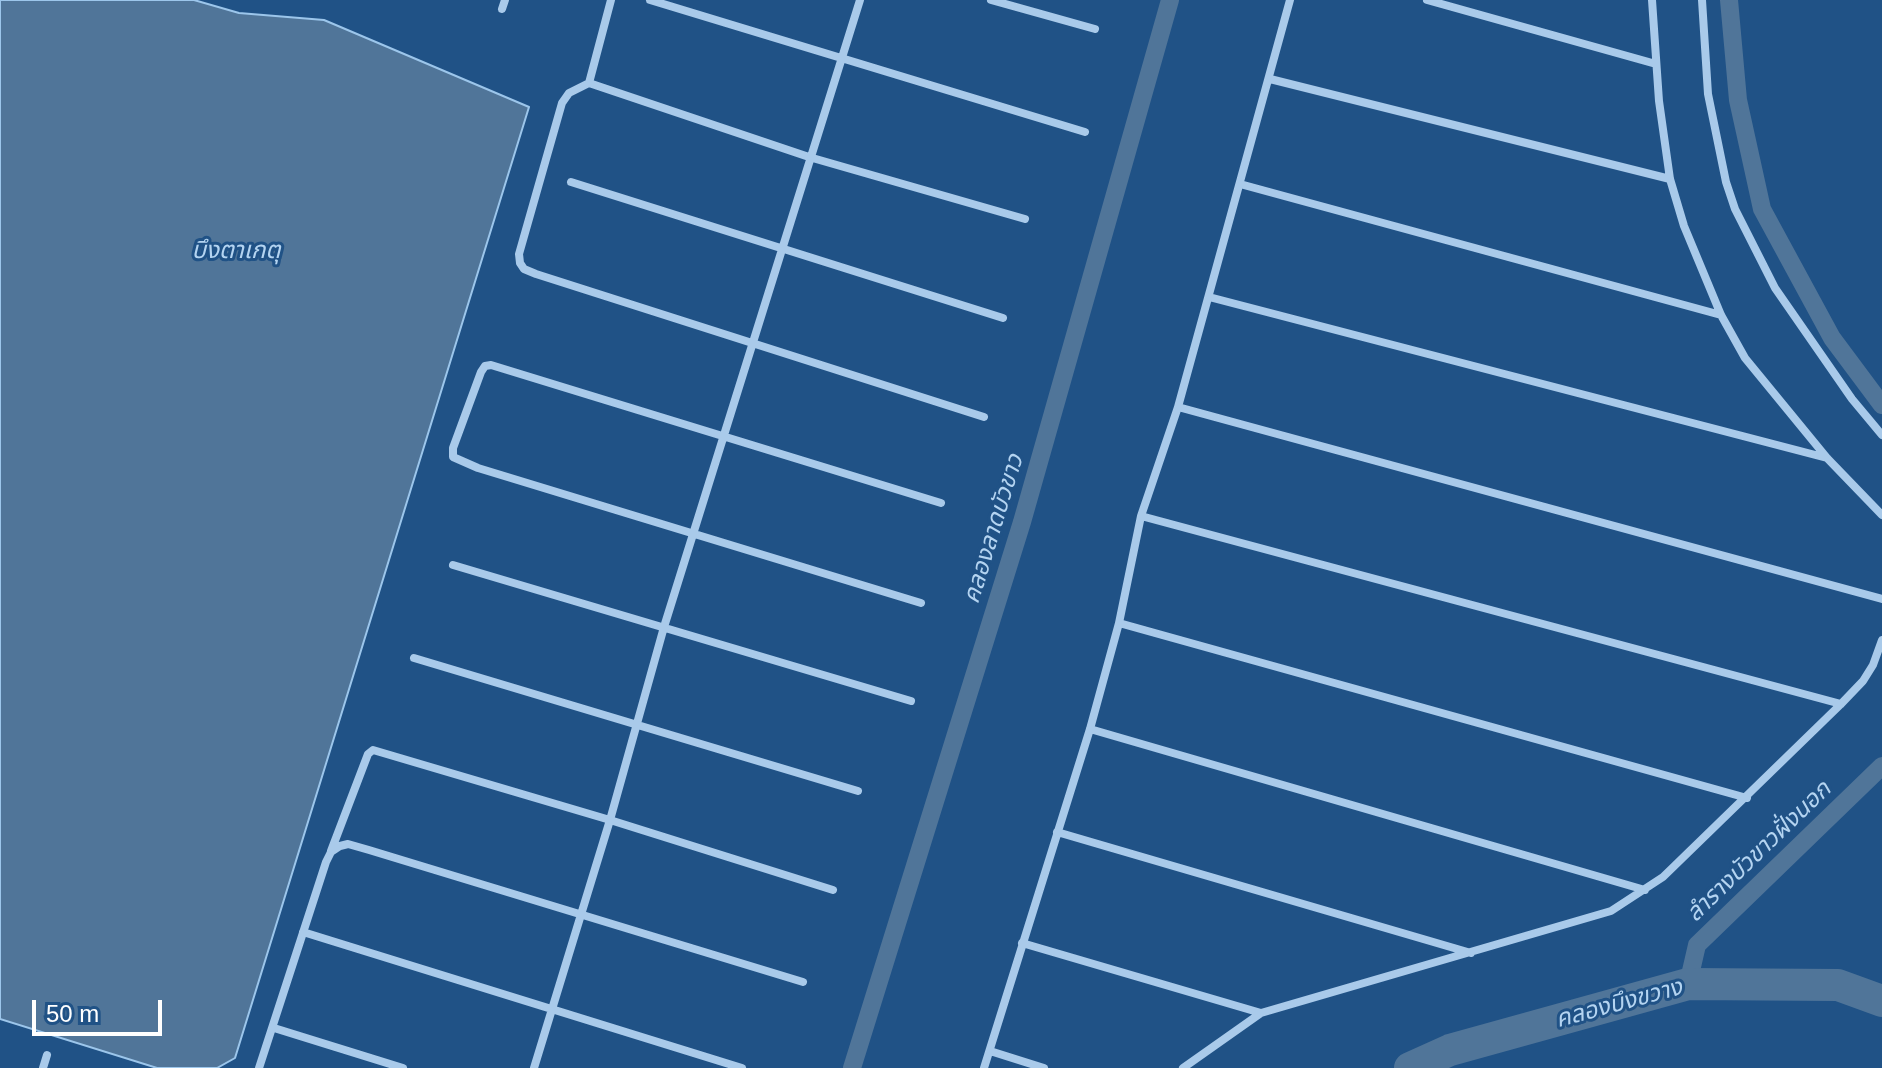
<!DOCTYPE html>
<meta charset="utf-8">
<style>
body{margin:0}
#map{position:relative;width:1882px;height:1068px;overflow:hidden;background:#205286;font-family:Arial,sans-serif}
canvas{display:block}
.scale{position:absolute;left:32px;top:1000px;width:130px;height:36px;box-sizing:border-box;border:4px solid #fff;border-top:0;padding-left:10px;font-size:24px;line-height:28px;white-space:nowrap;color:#fff;-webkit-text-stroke:6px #205286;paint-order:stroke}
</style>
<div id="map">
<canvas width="1882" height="1068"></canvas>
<div class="scale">50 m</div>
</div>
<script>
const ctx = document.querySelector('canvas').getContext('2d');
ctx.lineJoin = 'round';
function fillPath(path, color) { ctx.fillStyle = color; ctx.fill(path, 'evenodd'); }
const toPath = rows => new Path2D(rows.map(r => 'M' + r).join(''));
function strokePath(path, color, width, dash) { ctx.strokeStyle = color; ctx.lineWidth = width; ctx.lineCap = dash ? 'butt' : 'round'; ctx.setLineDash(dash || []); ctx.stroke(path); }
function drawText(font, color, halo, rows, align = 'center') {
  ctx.font = font + ' Arial,"Noto Sans Thai",sans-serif'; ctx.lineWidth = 6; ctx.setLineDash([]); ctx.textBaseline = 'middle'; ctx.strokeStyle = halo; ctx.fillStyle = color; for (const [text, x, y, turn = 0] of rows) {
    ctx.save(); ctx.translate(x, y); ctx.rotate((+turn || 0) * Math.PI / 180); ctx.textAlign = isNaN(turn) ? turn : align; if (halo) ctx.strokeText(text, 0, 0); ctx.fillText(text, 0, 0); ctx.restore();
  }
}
const water = toPath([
 [0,0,194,0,239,13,324,20,529,107,235,1058,217,1068,157,1068,0,1019,0,0]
]);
const canal = toPath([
 [1729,0,1738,100,1762,209,1832,338,1882,405],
 [1688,984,1697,945,1882,766],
 [852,1068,1022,522,1170,0]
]);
const river = toPath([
 [1410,1068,1450,1050,1688,984,1838,985,1882,1001]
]);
const minor = toPath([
 [650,0,1085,132],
 [991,0,1095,29],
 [1427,0,1656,64],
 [1652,0,1659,101,1670,179,1684,226,1721,315,1745,358,1827,458,1882,515],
 [1702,0,1708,94,1726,182,1735,209,1775,288,1852,399,1882,435],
 [502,9,505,0],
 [1270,79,1670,179],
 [589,83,611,0],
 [571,182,1003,318],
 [1240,184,1721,315],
 [1209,297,1827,458],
 [1178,407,1882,599],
 [984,417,536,274,524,269,520,263,519,254,562,103,569,93,589,83,809,157,1025,219],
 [1141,516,1841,704],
 [453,565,911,701],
 [921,603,478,468,453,457,453,448,481,372,485,366,491,365,941,503],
 [1119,623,1747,798],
 [414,658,858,791],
 [1090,729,1645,890],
 [1057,832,1471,953],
 [331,851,368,754,373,750,610,820,833,890],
 [303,932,742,1068],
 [1022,943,1261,1013],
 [274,1028,403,1068],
 [990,1051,1044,1068],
 [43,1068,47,1055],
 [259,1068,326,862,331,852,340,846,348,844,369,850,803,982],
 [534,1068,610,820,664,627,860,0],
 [984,1068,1090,729,1119,623,1141,516,1178,407,1290,0],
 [1183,1068,1261,1013,1611,911,1663,877,1841,704,1863,681,1873,665,1882,640]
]);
const waterNames = [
 ["บึงตาเกตุ",236,251],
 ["คลองลาดบัวขาว",994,529,-73],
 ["ลำรางบัวขาวฝั่งนอก",1759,852,-44],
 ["คลองบึงขวาง",1619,1004,-15]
];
fillPath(water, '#507599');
strokePath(water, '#9cc6eb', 2);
strokePath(canal, '#507599', 18);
strokePath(river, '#507599', 32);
strokePath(minor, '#a9caea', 8);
drawText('italic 24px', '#b4d4f1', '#205286', waterNames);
</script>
